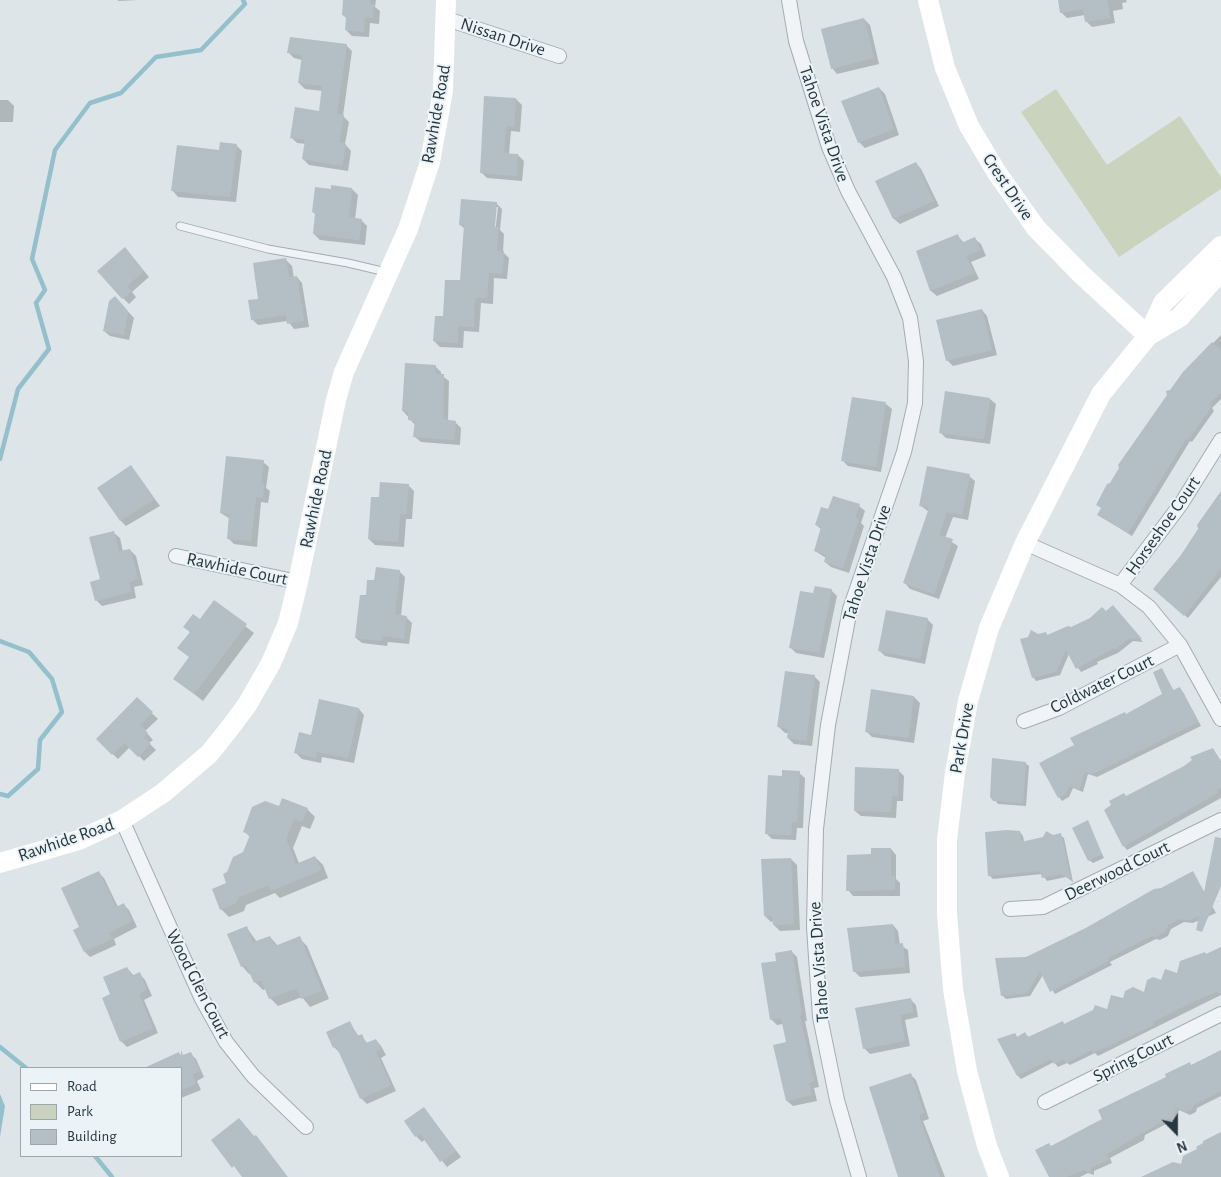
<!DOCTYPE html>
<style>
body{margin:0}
#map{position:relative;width:1221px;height:1177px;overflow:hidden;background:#dde5e8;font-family:"Alegreya Sans",sans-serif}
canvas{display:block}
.legend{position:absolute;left:20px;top:1067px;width:162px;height:90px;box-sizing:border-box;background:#ecf3f6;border:1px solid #9ca8ad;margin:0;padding:6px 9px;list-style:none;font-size:15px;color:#253740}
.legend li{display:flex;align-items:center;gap:10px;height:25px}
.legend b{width:25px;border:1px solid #9ca8ad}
.north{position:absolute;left:1151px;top:1107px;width:50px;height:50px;-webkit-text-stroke:4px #ecf3f6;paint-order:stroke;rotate:158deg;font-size:14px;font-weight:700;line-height:20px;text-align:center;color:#253740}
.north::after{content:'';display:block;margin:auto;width:18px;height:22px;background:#253740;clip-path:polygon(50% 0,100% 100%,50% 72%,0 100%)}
</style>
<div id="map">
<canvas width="1221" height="1177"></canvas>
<ul class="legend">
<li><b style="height:6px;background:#fff"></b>Road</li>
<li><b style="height:14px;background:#c9d3bd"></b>Park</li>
<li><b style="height:14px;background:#b4bfc5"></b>Building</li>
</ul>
<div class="north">N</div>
</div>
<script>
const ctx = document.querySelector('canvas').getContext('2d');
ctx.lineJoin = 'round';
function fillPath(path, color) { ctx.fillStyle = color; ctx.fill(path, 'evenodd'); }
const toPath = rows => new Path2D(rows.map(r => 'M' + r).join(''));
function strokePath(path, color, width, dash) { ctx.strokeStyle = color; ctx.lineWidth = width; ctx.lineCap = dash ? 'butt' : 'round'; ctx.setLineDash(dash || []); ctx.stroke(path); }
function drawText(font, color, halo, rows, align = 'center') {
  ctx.font = font + ' "Alegreya Sans",sans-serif'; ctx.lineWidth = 4; ctx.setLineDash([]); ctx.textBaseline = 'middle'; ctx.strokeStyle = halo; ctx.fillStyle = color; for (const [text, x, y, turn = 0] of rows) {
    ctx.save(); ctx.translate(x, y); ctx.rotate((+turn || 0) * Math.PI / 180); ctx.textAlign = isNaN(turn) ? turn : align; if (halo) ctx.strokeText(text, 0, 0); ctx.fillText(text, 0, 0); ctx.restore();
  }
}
const green = toPath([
 [1056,89,1107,165,1180,116,1221,177,1221,189,1119,257,1021,112]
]);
const water = toPath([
 [0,1094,5,1106,0,1137]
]);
const shadow = toPath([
 [117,0,138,0,119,1],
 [344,0,376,0,375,7,380,11,379,24,370,23,369,37,352,36,346,30,347,19,343,15],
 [1060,0,1126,0,1127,2,1122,3,1123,9,1113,11,1115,23,1092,27,1087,22,1085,15,1067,18,1061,12],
 [864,19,870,25,879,64,837,74,832,68],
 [346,45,352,51,343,116,349,122,345,144,351,151,348,171,309,165,303,159,306,144,297,143,291,137,320,112,323,91,305,89,299,83,302,60,294,58,289,53],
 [879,88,885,94,899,135,865,148,859,142],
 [486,97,516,99,522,105,520,132,511,131,509,154,518,155,524,161,522,181,487,178,481,172],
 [0,100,8,100,14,106,13,122,0,122],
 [236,145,242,151,236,202,178,197,173,191,220,152],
 [916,163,921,169,939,206,900,224,894,219,877,181],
 [352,189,358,195,355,219,361,220,367,226,365,245,320,240,314,234,316,215,313,212,332,190],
 [496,203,502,209,500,230,504,234,503,252,509,258,507,279,494,278,493,304,481,303,479,332,464,331,463,348,440,347,434,341,461,282,465,229,460,225],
 [495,207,498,207,495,233,493,233],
 [957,235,964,243,975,239,981,244,986,256,971,262,979,279,937,296,931,291,918,251],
 [125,248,149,277,132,292,136,297,129,304,123,298],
 [286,260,292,266,294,278,297,277,302,283,309,327,294,329,288,321,258,325,252,319,259,300],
 [120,303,134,318,129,340,110,336,104,331],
 [982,310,987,316,997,355,953,366,947,360],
 [1221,335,1221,399,1212,408,1214,411,1192,442,1190,441,1132,536,1103,518,1110,484,1184,373],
 [435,366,441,372,441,375,449,381,448,421,455,422,461,428,460,445,421,442,415,437,415,425,403,411],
 [853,398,886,404,892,409,881,472,848,466,843,461],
 [990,399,996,404,990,444,946,438,940,432],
 [263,462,269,467,266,488,270,491,268,503,261,502,257,547,234,544,228,538,230,519,221,513],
 [131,467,160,506,126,526,120,520],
 [969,476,975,481,968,520,953,517,945,538,958,546,939,599,910,589,905,583,929,512,921,506],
 [408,485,414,491,412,519,406,519,404,547,375,545,369,539,380,499],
 [1221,492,1221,577,1188,618,1159,593],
 [859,506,865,511,861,523,864,526,849,573,831,567,825,562,826,558,815,551,822,530,816,525],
 [114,533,120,538,123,552,130,550,136,556,143,585,134,587,136,598,102,606,96,600],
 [399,571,405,577,401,616,406,617,412,623,409,644,388,642,387,646,362,643,356,638,375,582],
 [831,590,837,596,824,658,796,653,790,647,814,595],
 [214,602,254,633,203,701,175,679,190,658,179,648,191,633,184,626,200,621],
 [1116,610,1143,642,1133,641,1118,653,1097,662,1098,664,1081,672,1069,654,1060,675,1036,681,1033,677,1037,636,1046,633,1048,636,1071,629],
 [927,619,933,625,925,664,885,656,879,650],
 [1161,669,1174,691,1179,688,1183,692,1201,726,1097,777,1088,774,1083,792,1073,788,1069,797,1062,801,1059,797,1076,746,1164,695],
 [814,676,820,682,812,746,794,744,788,738,789,733,785,733,779,727],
 [872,691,914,697,920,703,914,743,872,737,866,731],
 [137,699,158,719,145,731,153,740,149,743,156,750,144,761,130,747,118,759,97,739],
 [359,709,364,715,354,763,322,757,321,763,302,759,296,753,312,737],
 [1213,749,1221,761,1221,798,1127,850,1124,846,1127,797,1185,767],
 [1025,763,1029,766,1026,806,998,804,991,796],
 [898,770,904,776,903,801,897,801,896,818,861,816,855,811],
 [799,773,805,778,803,828,797,828,796,840,772,839,766,833,783,777],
 [279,808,307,809,315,817,310,829,302,826,293,848,299,863,315,857,323,865,328,878,280,898,275,893,246,905,244,911,229,917,221,909,228,873,244,853,251,838,244,831],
 [1087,821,1104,858,1093,863,1089,860],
 [1020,832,1023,836,1024,842,1060,835,1064,838,1073,882,1066,877,1047,881,1042,874,993,879,989,875],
 [891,849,896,855,896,879,900,883,900,896,853,896,848,890,872,855],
 [791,859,797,865,800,930,780,931,774,925,774,921,771,922,765,916],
 [98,872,104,878,118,907,124,905,129,910,137,927,114,939,116,945,90,957,85,952,80,927],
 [1194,874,1216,913,1193,923,1184,922,1171,929,1168,936,1160,940,1156,939,1110,962,1112,965,1055,994,1043,975,1030,996,1006,999,1002,995,1026,958],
 [893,925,898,931,900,945,908,950,910,973,860,977,854,971],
 [247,928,257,942,270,937,278,946,299,938,307,946,329,999,310,1007,302,997,278,1006,270,998,266,989,263,990,255,982,251,974,249,974,242,966],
 [1221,948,1221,995,1098,1056,1095,1053,1070,1065,1067,1063,1058,1067,1054,1062,1021,1079,1018,1076,1015,1034,1018,1038,1025,1034,1029,1037,1062,1022,1065,1025,1108,1011,1124,999,1145,994,1162,982],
 [792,952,797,957,807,1021,805,1021,819,1087,814,1088,817,1101,793,1106,787,1101,787,1043,783,1024,777,1025,771,1019,777,962],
 [127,968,134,976,140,974,145,980,152,996,144,1000,158,1033,127,1047,121,1041,112,995],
 [910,999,916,1005,918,1017,905,1020,910,1046,870,1054,864,1048],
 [350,1023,359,1037,361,1036,368,1044,376,1040,381,1046,386,1055,381,1058,396,1091,367,1104,361,1098,340,1053,334,1047],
 [1221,1052,1221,1096,1197,1108,1196,1112,1190,1115,1179,1110,1176,1122,1172,1121,1145,1135,1144,1140,1110,1158,1112,1163,1094,1171,1094,1175,1088,1173,1080,1177,1050,1177,1052,1147,1104,1119,1189,1063,1192,1066],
 [190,1053,196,1059,204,1077,197,1081,201,1090,181,1098,181,1068,148,1068,179,1054,182,1057],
 [910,1074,916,1080,929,1119,923,1121,945,1177,901,1177],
 [424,1108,461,1157,447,1167,425,1139,422,1142,416,1136]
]);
const stream = toPath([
 [0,459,18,389,49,349,36,303,45,290,32,259,55,150,90,103,121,93,156,57,201,50,245,4,243,0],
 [0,641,29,652,52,679,62,712,40,740,38,769,8,796,0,794],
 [0,1047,26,1068],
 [95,1156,112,1177]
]);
const building = toPath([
 [343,0,370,0,370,4,374,4,373,18,365,18,364,32,345,30,346,16,342,15],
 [1058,0,1107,0,1110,18,1085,22,1083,9,1060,13],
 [864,18,874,58,831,69,821,29],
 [290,37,347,44,337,114,344,115,339,142,346,144,342,166,302,159,305,140,290,138,295,107,319,111,322,86,298,83,302,55,287,53],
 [879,87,894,129,858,143,841,101],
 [484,96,516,98,514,127,506,126,504,153,518,154,517,176,480,173],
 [220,142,237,144,230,197,171,191,177,145,219,150],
 [916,162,934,201,893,219,875,181],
 [331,185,352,188,349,217,362,219,359,240,313,234,315,213,312,212,315,187,331,189],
 [461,199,497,202,495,227,499,227,497,251,504,251,502,274,489,273,487,298,475,298,474,327,458,326,458,343,433,341,435,316,443,316,445,280,460,280,464,225,459,225],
 [958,234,961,243,975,237,981,250,966,256,974,273,930,291,916,251],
 [125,247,144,271,127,286,132,291,122,299,97,271],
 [286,258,289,277,297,276,304,321,287,324,286,315,251,320,248,300,258,299,253,263],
 [115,296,128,311,124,335,103,331,109,301],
 [982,309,992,350,946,361,936,320],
 [1212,342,1221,350,1221,392,1209,404,1212,406,1188,440,1186,439,1128,533,1097,515,1101,508,1096,505,1107,484,1110,483,1119,468,1118,465,1167,395,1166,391,1170,390,1183,372],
 [405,363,436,365,435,374,444,374,443,419,456,421,454,440,413,437,415,421,408,420,408,412,402,411],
 [945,391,990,398,984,439,939,433],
 [852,397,886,402,876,467,841,461],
 [226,456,264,460,261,483,264,484,263,498,256,497,251,541,227,539,229,514,220,513],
 [131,465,155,499,120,521,97,488],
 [927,466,970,474,962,515,947,512,939,535,953,539,934,594,903,583,929,508,919,506],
 [380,482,409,484,406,514,400,514,398,542,368,539,371,497,379,497],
 [1221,491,1221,569,1184,616,1153,589,1181,555,1198,529,1197,525],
 [833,496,860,504,855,518,859,519,843,568,824,562,826,555,814,551,821,527,815,525,821,507,828,509],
 [114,531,119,551,130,549,138,579,129,582,131,592,95,601,90,582,100,579,89,537],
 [376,567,400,570,395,614,407,616,404,639,382,636,382,641,355,638,360,595,366,595,367,580,374,580],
 [815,586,832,589,819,653,789,648,800,591,813,593],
 [214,600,247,624,194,694,173,679,189,657,177,648,190,632,183,627,193,614,200,619],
 [1113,605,1142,639,1129,638,1115,650,1114,648,1076,669,1066,650,1056,672,1032,678,1020,639,1028,637,1031,630,1038,634,1046,632,1047,635,1068,626,1071,627,1090,618,1102,607,1106,611],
 [886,610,928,618,920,659,878,651],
 [1162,668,1173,690,1180,687,1198,722,1093,774,1085,772,1079,790,1069,786,1066,794,1058,798,1039,763,1074,745,1070,738,1125,712,1126,714,1162,694,1153,672],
 [785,671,815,675,806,741,787,738,788,729,777,727],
 [871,689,914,696,908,738,865,732],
 [137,697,153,712,140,725,148,733,144,737,151,744,138,757,124,743,112,755,96,739],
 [319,699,359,708,348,758,317,752,316,758,294,753,299,732,311,735],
 [1213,748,1221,763,1221,788,1216,790,1218,793,1123,847,1104,810,1111,805,1109,801,1124,793,1126,796,1184,766,1192,760,1190,757],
 [992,758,1026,762,1023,803,993,801,990,797],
 [855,767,899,769,898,796,892,795,891,812,854,811],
 [782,770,800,771,797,822,792,822,791,835,765,834,768,775,782,776],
 [282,798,308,808,302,822,294,819,286,839,296,864,315,856,321,870,271,891,269,885,239,897,236,903,220,910,212,889,226,883,223,874,227,872,233,857,243,852,250,835,243,832,252,807,265,801,279,806],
 [1088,820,1102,854,1088,861,1072,828],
 [1007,830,1020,831,1021,842,1043,837,1046,831,1053,835,1061,833,1071,880,1061,874,1042,878,1040,871,988,876,985,832],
 [1215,837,1221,838,1221,886,1202,932,1196,930,1199,916,1189,920,1180,919,1168,925,1165,932,1155,937,1152,936,1108,958,1109,961,1050,992,1040,971,1027,993,1001,996,995,958,1026,957,1084,929,1154,889,1161,888,1193,871,1204,892],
 [871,848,891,848,891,876,895,876,895,890,846,891,847,855,871,854],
 [791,858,794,924,773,925,772,916,764,916,761,859],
 [99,871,116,907,124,903,132,921,109,933,112,939,84,952,73,930,79,927,61,888],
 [893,924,895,944,903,943,905,967,853,972,847,928],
 [247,926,253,942,270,936,275,946,300,936,322,991,301,999,297,988,269,999,261,980,254,983,246,965,241,967,227,934],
 [1221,947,1221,994,1216,992,1197,1000,1153,1022,1154,1025,1093,1053,1092,1050,1066,1063,1064,1059,1054,1064,1051,1059,1017,1076,997,1039,1015,1033,1017,1037,1025,1032,1028,1037,1063,1021,1064,1024,1093,1010,1095,1005,1107,1009,1111,995,1123,998,1125,991,1133,987,1144,992,1147,980,1153,977,1161,980,1165,969,1177,973,1180,961,1205,952,1206,954],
 [792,950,802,1015,800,1016,814,1081,809,1083,812,1095,786,1101,773,1045,786,1042,781,1018,770,1020,761,963,776,961,775,953],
 [127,967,131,976,140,972,147,990,139,994,153,1028,120,1042,102,998,110,994,103,977],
 [911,998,913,1012,900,1015,905,1041,863,1049,855,1008],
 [350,1021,357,1036,362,1034,366,1043,376,1039,381,1049,376,1052,391,1085,360,1099,336,1046,333,1048,326,1032],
 [181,1050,183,1055,191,1052,200,1071,192,1075,196,1084,181,1090,181,1068,144,1068,179,1052,181,1056],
 [1221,1050,1221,1091,1194,1105,1193,1108,1186,1112,1176,1107,1173,1120,1168,1118,1107,1154,1109,1159,1091,1168,1091,1172,1084,1170,1066,1177,1049,1177,1035,1150,1049,1143,1051,1146,1102,1119,1098,1110,1166,1077,1165,1074,1190,1062,1191,1065],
 [911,1073,924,1113,919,1115,940,1177,898,1177,869,1087],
 [424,1107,456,1151,440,1162,420,1134,415,1137,404,1121],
 [239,1118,254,1136,256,1135,288,1177,242,1177,234,1166,232,1168,211,1140],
 [1221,1132,1221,1177,1141,1177,1173,1162,1181,1164,1183,1156,1197,1149,1196,1147,1203,1143,1203,1141]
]);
const lane = toPath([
 [180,226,268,249,348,263,386,272]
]);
const street = toPath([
 [789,0,796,41,829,147,848,191,894,277,910,318,916,361,915,403,904,452,850,609,828,725,816,829,814,927,820,1017,837,1100,859,1177],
 [447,19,559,56],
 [1025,543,1120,585,1149,607,1180,645,1221,719],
 [176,556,298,582],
 [1120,585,1181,504,1221,440],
 [1024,721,1059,708,1180,645],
 [122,820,201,997,226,1042,253,1076,306,1127],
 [1010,909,1043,907,1221,820],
 [1045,1102,1221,1014]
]);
const secondary = toPath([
 [928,0,945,68,969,126,997,173,1036,228,1082,275,1148,336],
 [1148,336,1180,317,1221,271],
 [0,863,79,840,122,820,163,793,209,754,229,729,247,705,271,663,288,623,298,582,336,400,344,372,408,229,430,162,443,91,446,0],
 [999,1177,987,1146,967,1071,953,989,947,914,947,840,955,773,968,701,989,628,1025,543,1101,394,1148,336,1163,303,1221,246]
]);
const streetNames = [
 ["Nissan Drive",503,37,18],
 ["Rawhide Road",436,114,-80],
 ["Tahoe Vista Drive",824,124,71],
 ["Crest Drive",1008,187,56],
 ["Rawhide Road",316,499,-78],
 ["Horseshoe Court",1163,526,-55],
 ["Tahoe Vista Drive",867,563,-72],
 ["Rawhide Court",237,569,12],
 ["Coldwater Court",1102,684,-26],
 ["Park Drive",962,738,-80],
 ["Rawhide Road",66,840,-19],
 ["Deerwood Court",1117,871,-26],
 ["Tahoe Vista Drive",819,962,-94],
 ["Wood Glen Court",198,984,63],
 ["Spring Court",1133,1058,-27]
];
fillPath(green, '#c9d3bd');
fillPath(water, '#94bfcc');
fillPath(shadow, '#0003');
strokePath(stream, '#94bfcc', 4.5);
fillPath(building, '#b4bfc5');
strokePath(lane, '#a2adb2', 9);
strokePath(street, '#a2adb2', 16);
strokePath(lane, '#f0f4f6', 7);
strokePath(street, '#f0f4f6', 14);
strokePath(secondary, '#fff', 20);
drawText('18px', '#253740', '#ecf3f6', streetNames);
</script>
